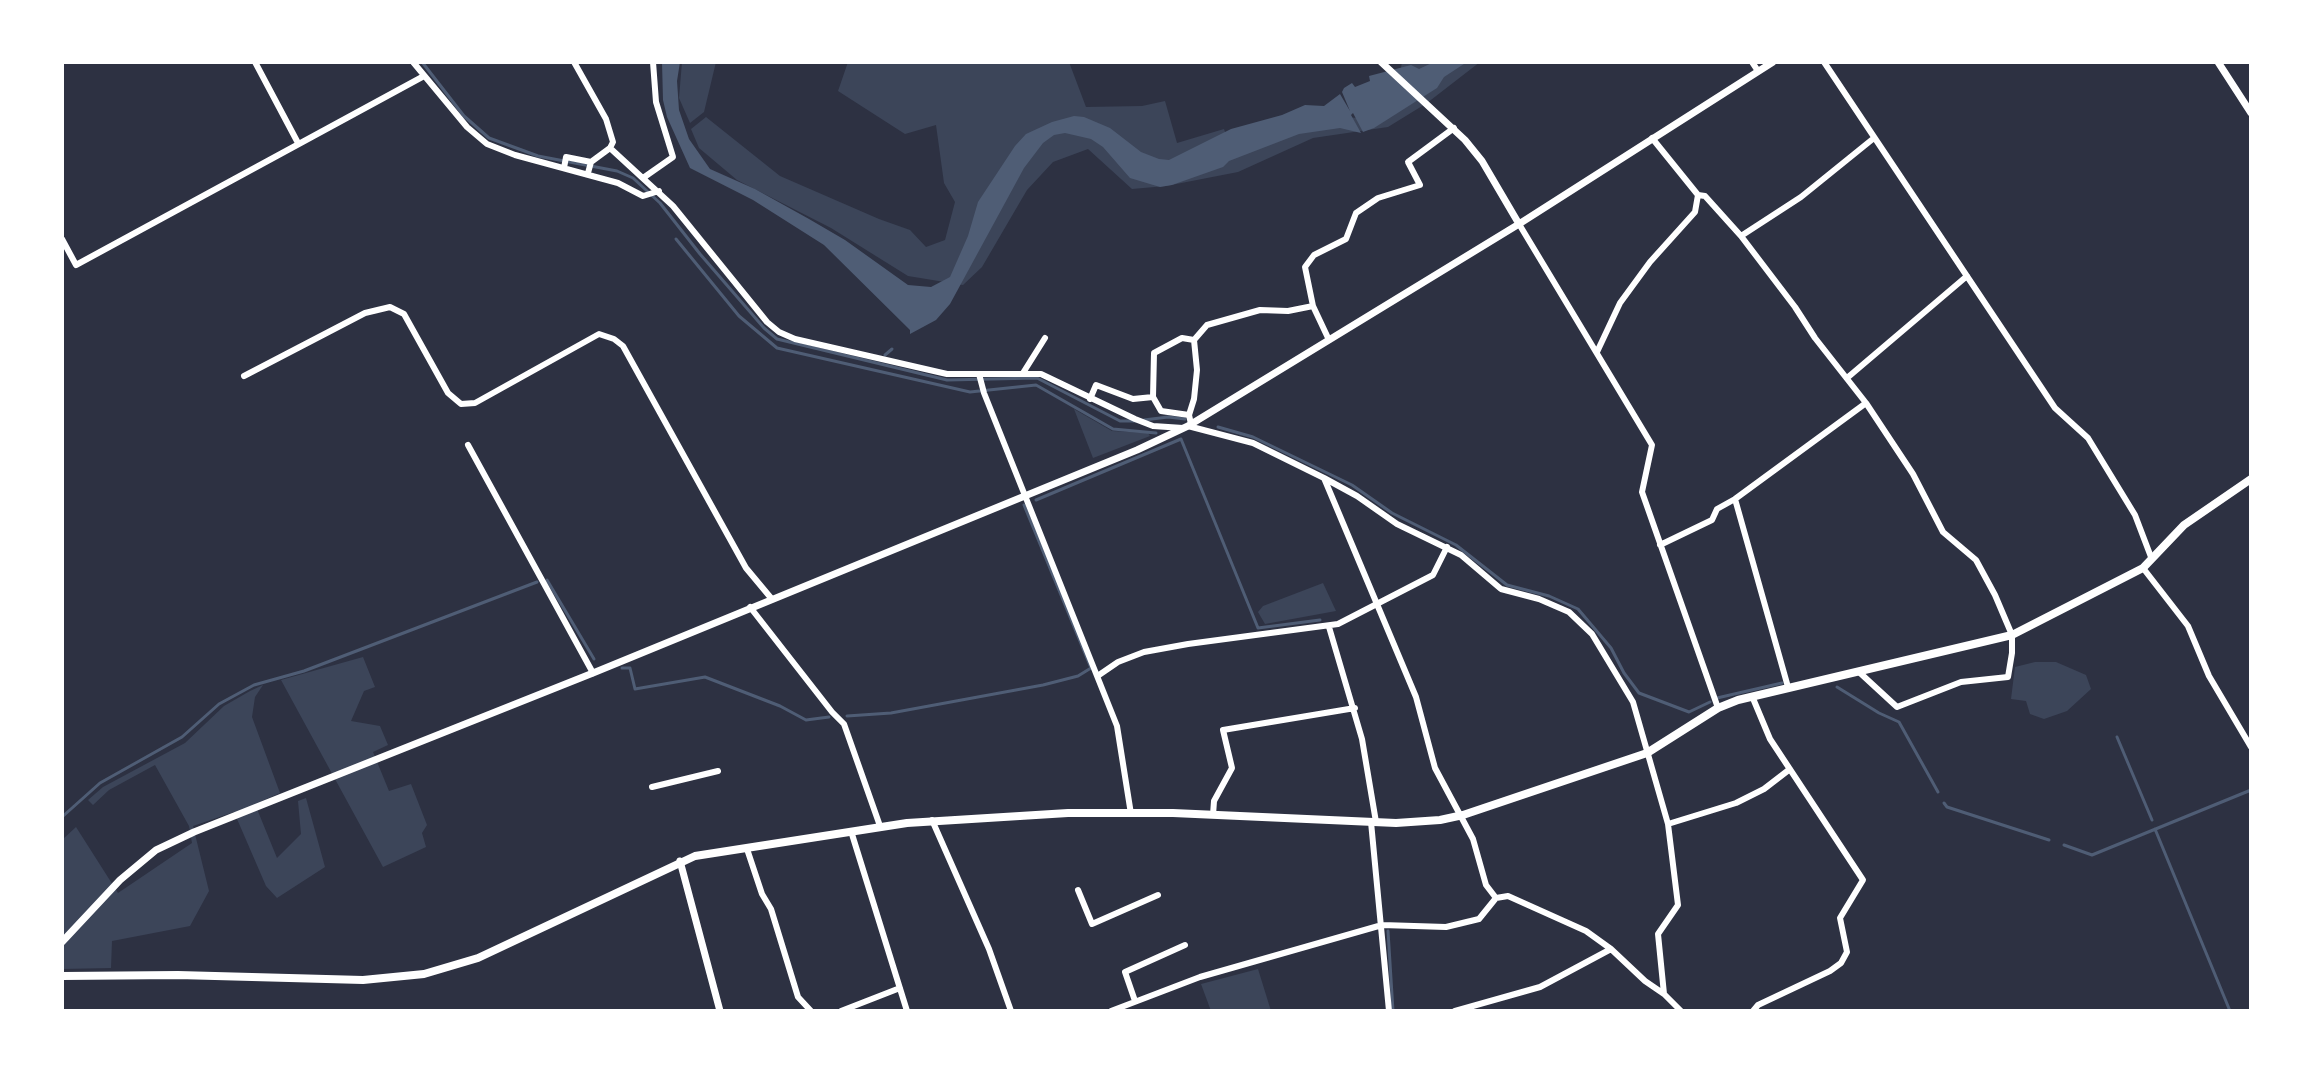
<!DOCTYPE html>
<style>
body{margin:0}
#map{position:relative;width:2313px;height:1073px;overflow:hidden;background:#2d3142;font-family:"Titillium Web",sans-serif}
canvas{display:block}
.frame{position:absolute;inset:0;border:64px solid #fff;pointer-events:none}
</style>
<div id="map">
<canvas width="2313" height="1073"></canvas>
<div class="frame"></div>
</div>
<script>
const ctx = document.querySelector('canvas').getContext('2d');
ctx.lineJoin = 'round';
function fillPath(path, color) { ctx.fillStyle = color; ctx.fill(path, 'evenodd'); }
const toPath = rows => new Path2D(rows.map(r => 'M' + r).join(''));
function strokePath(path, color, width, dash) { ctx.strokeStyle = color; ctx.lineWidth = width; ctx.lineCap = dash ? 'butt' : 'round'; ctx.setLineDash(dash || []); ctx.stroke(path); }
const green = toPath([
 [682,62,716,62,704,112,690,123,679,98],
 [848,62,1069,62,1086,107,1142,106,1165,101,1177,143,1224,129,1233,156,1340,117,1379,119,1395,102,1402,62,1480,62,1427,103,1388,127,1313,138,1238,172,1166,186,1132,189,1088,149,1053,162,1027,190,982,267,963,285,908,276,831,228,737,180,699,148,691,129,706,117,780,176,879,219,910,230,926,247,945,240,955,202,944,183,936,125,905,134,838,91],
 [1074,409,1112,431,1148,433,1150,436,1093,458],
 [1323,583,1336,611,1265,624,1258,612,1263,606],
 [363,657,375,687,364,691,351,721,380,726,388,745,373,752,389,791,411,784,427,825,422,833,426,847,383,867,281,680,263,685,255,697,252,717,280,793,255,804,277,858,301,834,298,801,306,798,325,867,277,898,266,886,234,812,193,826,209,891,190,926,112,941,111,968,62,969,62,840,76,827,118,893,192,843,189,826,155,765,109,790,93,805,88,800,103,787,185,743,224,706,250,691,263,685],
 [2035,662,2056,662,2086,675,2091,689,2067,711,2044,719,2030,714,2026,701,2011,699,2015,667],
 [1258,969,1271,1011,1211,1011,1201,984]
]);
const water = toPath([
 [662,62,680,62,677,81,679,110,689,139,710,169,755,189,809,219,845,240,908,285,931,287,950,277,968,236,978,202,1015,146,1026,134,1052,122,1074,116,1084,117,1110,128,1141,152,1159,159,1169,160,1231,129,1282,115,1305,105,1324,106,1340,94,1350,111,1342,92,1344,88,1352,83,1355,87,1370,81,1369,76,1411,65,1419,69,1434,62,1467,62,1444,77,1437,88,1374,128,1363,132,1353,113,1351,115,1361,133,1340,128,1299,134,1229,161,1223,167,1172,185,1160,187,1130,178,1103,147,1091,139,1065,133,1054,135,1043,143,1024,168,950,304,936,320,910,334,910,330,824,245,753,200,690,168,667,117,663,100]
]);
const stream = toPath([
 [422,62,464,116,489,138,538,156,617,171,633,178,660,203,700,254,764,328,777,339,947,380,1037,378,1120,421,1136,421],
 [676,239,739,316,777,348,970,392,1036,385,1113,429,1156,433],
 [885,355,892,349],
 [1144,420,1168,417,1185,419],
 [1218,427,1253,437,1352,485,1392,513,1456,545,1507,585,1549,596,1578,609,1611,648,1624,673,1639,693,1689,712,1710,702],
 [1036,500,1181,439,1258,628,1320,620],
 [547,580,594,659],
 [622,668,630,668,635,689,705,677,780,706,806,720,829,717],
 [1837,687,1879,713,1899,722,1938,792],
 [1717,698,1782,683],
 [847,716,891,713,1043,685,1078,676,1091,668,1024,505],
 [2117,737,2152,820],
 [1944,803,1947,807,2049,840],
 [62,817,100,783,182,737,219,704,254,685,304,671,537,582],
 [2155,829,2230,1011],
 [2064,845,2092,855,2251,790],
 [1388,931,1393,1011]
]);
const minor = toPath([
 [255,62,298,143],
 [413,62,467,127,487,144,515,155,618,183,643,196,659,191],
 [574,62,606,119,613,142,610,148,591,162,588,173],
 [1752,62,1758,71],
 [1824,62,2055,408,2088,438,2135,515,2151,557],
 [610,148,673,206,767,322,779,332,795,339,947,374,1041,374,1135,419,1153,426,1183,428],
 [564,168,566,157,591,162],
 [643,178,673,157,656,102,653,62],
 [1698,195,1705,196,1741,236],
 [1519,224,1652,445,1642,492,1718,708],
 [62,239,76,265,424,76],
 [1329,340,1313,306,1305,267,1314,255,1346,239,1356,213,1378,198,1420,185,1408,162,1454,128],
 [1597,352,1620,303,1650,262,1695,212,1698,195,1652,138],
 [1023,373,1045,338],
 [979,374,984,393,1117,726,1131,814],
 [244,376,365,313,390,307,404,314,448,393,461,404,475,403,599,334,614,339,623,346,746,568,771,598],
 [1847,378,1967,276],
 [1090,399,1096,385,1133,399,1153,397],
 [1189,415,1161,411,1153,397,1154,353,1182,338,1194,340],
 [1191,424,1189,415,1194,399,1197,370,1194,340,1207,325,1260,310,1288,311,1313,306],
 [1188,426,1253,443,1324,478,1357,496,1397,524,1461,555,1501,589,1539,599,1569,612,1592,634,1633,702,1668,824,1678,905,1658,934,1664,994,1681,1011],
 [468,445,593,673],
 [1324,478,1416,697,1435,768,1473,839,1486,885,1496,898,1508,896,1586,931,1611,949,1645,981,1664,994],
 [1660,545,1712,520,1717,509,1735,499],
 [2143,568,2188,626,2209,676,2251,747],
 [750,607,832,712,844,724,880,826],
 [1329,627,1362,739,1376,822],
 [1859,672,1897,707,1961,682,2008,677,2012,653,2012,635,1995,595,1976,560,1943,532,1913,474,1866,403,1815,338,1795,307,1741,236,1801,197,1874,138],
 [1099,675,1118,662,1144,652,1188,644,1338,624,1433,575,1447,547],
 [1788,687,1735,499,1866,403],
 [1752,696,1770,739,1863,880,1840,918,1847,952,1841,963,1830,971,1758,1005,1753,1011],
 [652,787,718,771],
 [1213,815,1214,801,1232,768,1223,730,1355,708],
 [932,820,989,949,1011,1011],
 [1371,822,1389,1011],
 [1668,824,1736,803,1764,789,1790,769],
 [851,831,907,1011],
 [747,849,762,894,771,909,798,997,811,1011],
 [1078,890,1092,924,1158,895],
 [1135,1001,1125,972,1185,945],
 [841,1011,900,988],
 [1111,1011,1200,977,1382,925,1446,927,1479,919,1496,898],
 [1455,1011,1540,987,1611,949]
]);
const tertiary = toPath([
 [1381,62,1465,140,1482,161,1519,224],
 [2218,62,2251,113],
 [680,861,720,1011],
 [62,942,120,880,156,850,194,832,593,673,1137,450,1188,426,1519,224,1773,62]
]);
const secondary = toPath([
 [62,976,178,975,363,980,424,974,478,958,695,856,907,823,1068,813,1173,813,1396,823,1440,820,1463,815,1647,753,1718,708,1738,700,2012,635,2143,568,2184,525,2251,479]
]);
fillPath(green, '#3c4559');
fillPath(water, '#4f5d75');
strokePath(stream, '#4f5d75', 3);
strokePath(minor, '#fff', 6);
strokePath(tertiary, '#fff', 7);
strokePath(secondary, '#fff', 8);
</script>
